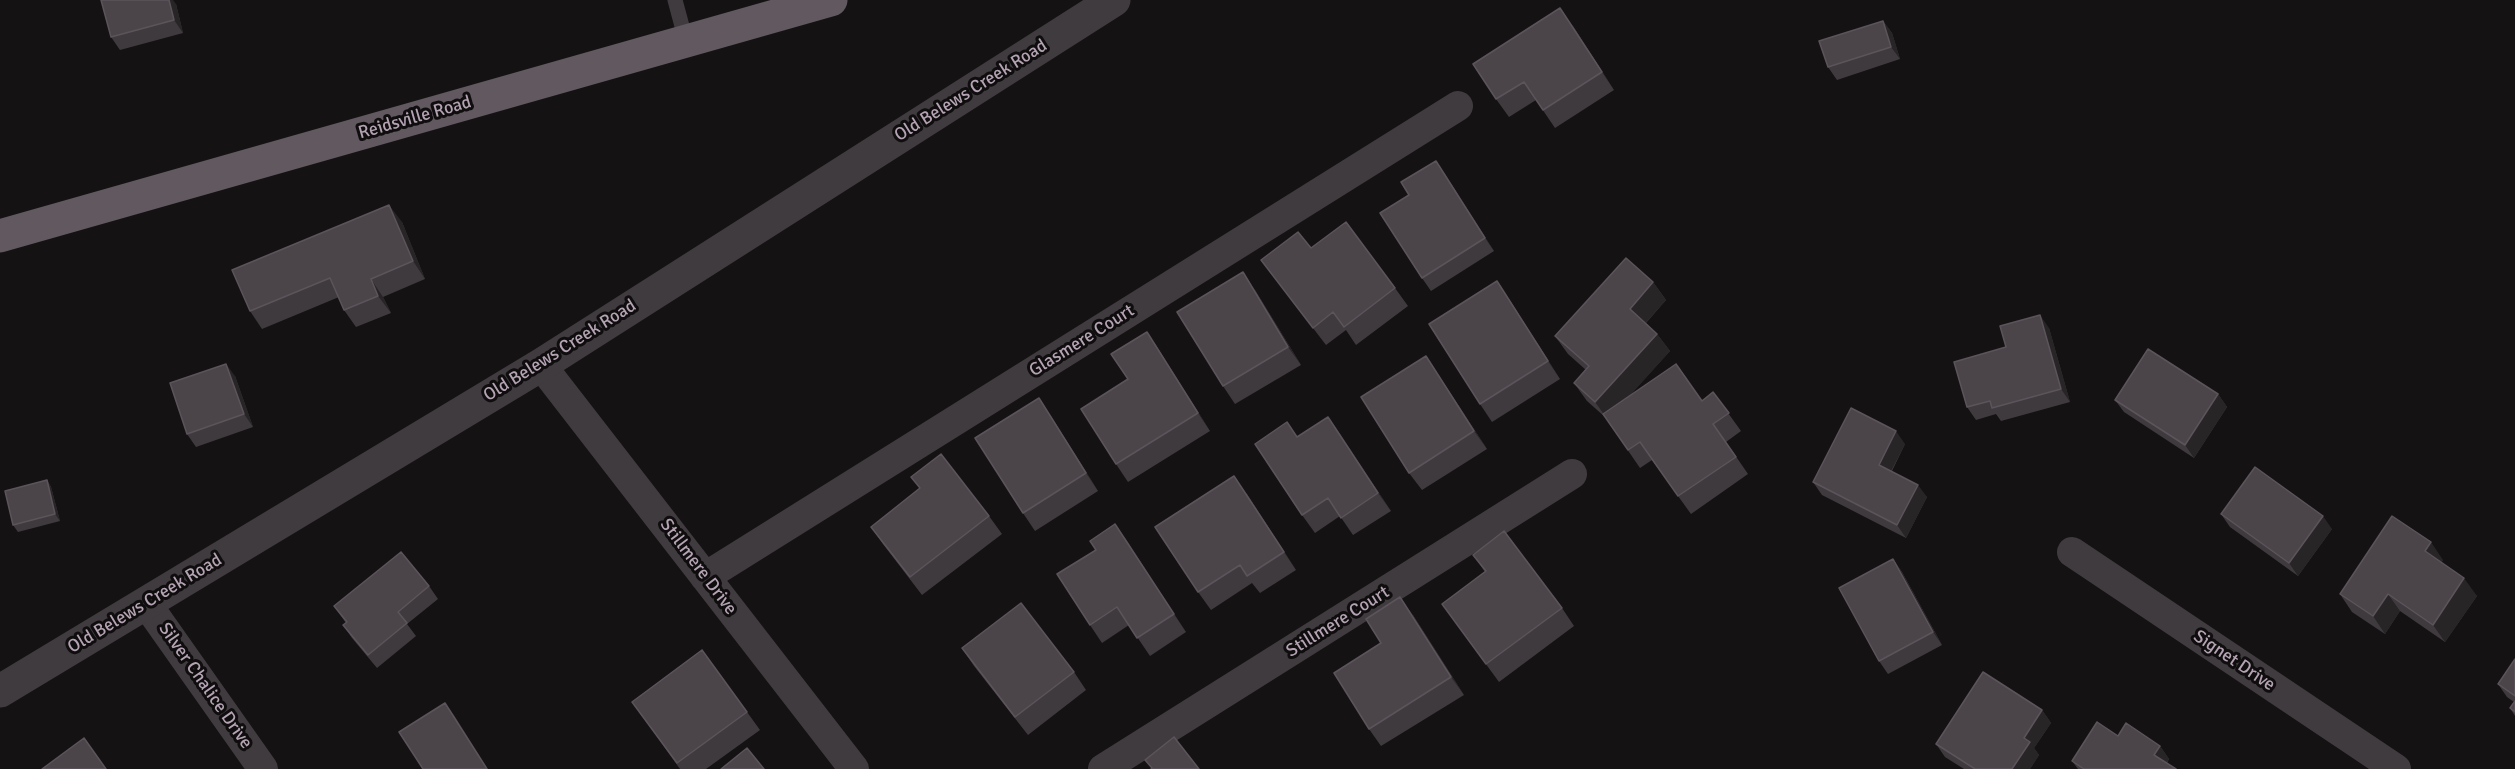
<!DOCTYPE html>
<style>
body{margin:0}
canvas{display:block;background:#141213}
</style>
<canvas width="2515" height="769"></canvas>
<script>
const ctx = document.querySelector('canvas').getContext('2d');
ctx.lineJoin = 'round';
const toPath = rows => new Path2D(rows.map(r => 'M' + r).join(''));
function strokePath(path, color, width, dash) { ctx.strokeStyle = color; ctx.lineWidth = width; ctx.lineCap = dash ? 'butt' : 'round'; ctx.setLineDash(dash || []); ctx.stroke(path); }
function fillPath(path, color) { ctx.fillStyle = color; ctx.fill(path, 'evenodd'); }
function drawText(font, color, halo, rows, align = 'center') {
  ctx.font = font + ' Signika,sans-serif'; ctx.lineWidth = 6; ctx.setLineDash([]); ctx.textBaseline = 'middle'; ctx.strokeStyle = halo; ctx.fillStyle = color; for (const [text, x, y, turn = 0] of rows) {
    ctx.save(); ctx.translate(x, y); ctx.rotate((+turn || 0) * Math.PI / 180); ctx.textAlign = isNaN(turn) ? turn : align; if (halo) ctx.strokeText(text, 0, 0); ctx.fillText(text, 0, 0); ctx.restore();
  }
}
const service = toPath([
 [675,0,686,41]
]);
const minor = toPath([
 [541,365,854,769],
 [2072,552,2396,769],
 [705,577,1458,106],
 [146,603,263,769],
 [1103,769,1572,474]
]);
const tertiary = toPath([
 [0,691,541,365,1114,0]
]);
const trunk = toPath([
 [0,236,831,0]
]);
const wall = toPath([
 [176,4,183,33,120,50,111,37],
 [1883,21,1892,33,1900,59,1837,80,1828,67],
 [1573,26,1614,90,1555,128,1536,100,1509,117,1496,99],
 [1436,161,1494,251,1431,291,1422,278,1409,195],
 [402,222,425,279,383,297,391,313,356,327,344,310,339,297,262,329,250,311],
 [1311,248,1395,288,1408,306,1356,345,1346,330,1326,345,1261,260],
 [1497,281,1509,299,1560,379,1492,422,1480,404],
 [1653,282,1666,300,1646,323,1657,334,1670,351,1629,396,1702,400,1713,392,1741,431,1726,442,1748,474,1691,514,1652,460,1640,468,1605,417,1587,401,1574,383,1586,370,1568,354,1555,336],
 [1255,290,1301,365,1235,404,1223,386],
 [2049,328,2070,402,2001,421,1996,414,1976,420,1967,407,2006,347],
 [1147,332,1159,350,1210,431,1128,482,1116,464,1128,379],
 [1426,356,1487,449,1422,490,1409,473],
 [235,376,253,427,196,447,187,434],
 [2218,394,2227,407,2194,458,2124,412,2115,400],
 [1051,416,1098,491,1035,531,1023,513],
 [1328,417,1391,511,1353,535,1340,516,1315,533,1302,515,1298,437],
 [1905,444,1892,471,1927,497,1906,538,1822,495,1813,482],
 [911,477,989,516,1002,534,922,595,883,544,871,527,920,488],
 [47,480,51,487,60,521,18,532,13,525],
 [1247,494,1296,570,1260,593,1252,583,1211,610,1198,592],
 [2221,514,2332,529,2298,576,2230,527],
 [1115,524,1186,632,1150,656,1129,625,1102,643,1090,625,1096,550],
 [1473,555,1562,608,1574,626,1499,682,1442,604,1485,572],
 [1893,559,1902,572,1942,645,1888,674,1879,661],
 [2443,560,2441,563,2477,596,2445,642,2400,611,2385,634,2352,612,2340,594],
 [429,586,438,599,407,624,416,636,377,668,352,638,343,625,346,623,334,606],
 [1413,615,1464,695,1381,746,1369,729,1381,643],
 [962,648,1074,672,1086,690,1028,735,974,666],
 [2515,659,2515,716,2510,708,2514,702,2507,697,2498,684],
 [632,702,747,712,760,730,706,769,680,769],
 [2042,710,2051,723,2034,748,2039,755,2030,769,1964,769,1945,757,1936,744],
 [2118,736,2160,746,2169,759,2167,763,2176,769,2078,769,2072,761]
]);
const shadedWall = toPath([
 [169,0,173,0,176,4,183,33,174,20],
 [1560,8,1573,26,1614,90,1602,72],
 [1883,21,1892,33,1900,59,1891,47],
 [1436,161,1445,174,1494,251,1485,238],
 [389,205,402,222,425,279,413,261],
 [1243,272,1255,290,1301,365,1288,347],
 [371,279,383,297,391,313,378,296],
 [1497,281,1509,299,1560,379,1548,361],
 [1653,282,1666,300,1642,327,1630,309],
 [2040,315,2049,328,2070,402,2061,389],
 [1147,332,1159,350,1210,431,1198,413],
 [1657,334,1670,351,1608,420,1595,402],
 [1426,356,1438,374,1487,449,1474,431],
 [226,364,235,376,253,427,244,414],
 [2218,394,2227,407,2194,458,2185,445],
 [1039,398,1051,416,1098,491,1086,473],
 [1328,417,1341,435,1391,511,1378,493],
 [1896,431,1905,444,1888,477,1879,465],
 [1234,476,1247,494,1296,570,1284,552],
 [47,480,51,487,60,521,55,514],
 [1918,485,1927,497,1906,538,1897,525],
 [2323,516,2332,529,2298,576,2289,563],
 [1115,524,1128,542,1186,632,1174,614],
 [2431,542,2443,560,2437,569,2425,551],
 [1893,559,1902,572,1942,645,1933,632],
 [2464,578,2477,596,2445,642,2433,625],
 [2388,594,2400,611,2385,634,2373,616],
 [1400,597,1413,615,1464,695,1451,677],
 [445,703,454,715,488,769,487,769],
 [2042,710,2051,723,2034,748,2039,755,2030,769,2012,769,2024,738],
 [2160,746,2169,759,2163,768,2154,755]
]);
const building = toPath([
 [101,0,169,0,174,20,111,37,101,0],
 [1560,8,1602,72,1543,110,1524,82,1496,99,1473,64,1560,8],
 [1883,21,1891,47,1828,67,1819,41,1883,21],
 [1436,161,1485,238,1422,278,1380,213,1409,195,1401,182,1436,161],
 [389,205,413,261,371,279,378,296,344,310,330,278,250,311,232,270,389,205],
 [1346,222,1395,288,1344,327,1333,312,1313,328,1261,260,1298,232,1311,248,1346,222],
 [1626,258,1653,282,1630,309,1657,334,1595,402,1574,383,1589,366,1555,336,1626,258],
 [1243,272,1288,347,1223,386,1177,312,1243,272],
 [1497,281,1548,361,1480,404,1429,324,1497,281],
 [2040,315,2061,389,1992,408,1990,401,1967,407,1954,362,2006,347,2000,326,2040,315],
 [1147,332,1198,413,1116,464,1081,409,1128,379,1111,354,1147,332],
 [2148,349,2218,394,2185,445,2115,400,2148,349],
 [1426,356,1474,431,1409,473,1361,397,1426,356],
 [226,364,244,414,187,434,170,383,226,364],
 [1676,364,1702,401,1713,392,1729,413,1713,424,1736,457,1678,496,1640,442,1628,450,1603,414,1676,364],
 [1039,398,1086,473,1023,513,975,438,1039,398],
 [1851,408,1896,431,1879,465,1918,485,1897,525,1813,482,1851,408],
 [1328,417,1378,493,1341,518,1328,498,1302,515,1255,444,1287,422,1297,437,1328,417],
 [941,454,989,516,910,577,871,527,920,488,911,477,941,454],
 [2255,467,2323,516,2289,563,2221,514,2255,467],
 [1234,476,1284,552,1247,576,1240,565,1198,592,1155,527,1234,476],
 [47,480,55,514,13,525,5,491,47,480],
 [2392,516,2431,542,2425,551,2464,578,2433,625,2388,594,2373,616,2340,594,2392,516],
 [1115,524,1174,614,1137,638,1117,607,1090,625,1057,574,1096,550,1090,541,1115,524],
 [1504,531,1562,608,1486,664,1442,604,1486,571,1473,555,1504,531],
 [401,552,429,586,398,612,407,623,368,655,343,625,347,622,334,606,401,552],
 [1893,559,1933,632,1879,661,1839,588,1893,559],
 [1400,597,1451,677,1369,729,1334,673,1381,643,1366,619,1400,597],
 [1021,603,1074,672,1015,717,962,648,1021,603],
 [702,650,747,712,677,763,632,702,702,650],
 [2515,659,2515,696,2498,684,2515,659],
 [1983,672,2042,710,2024,738,2030,742,2012,769,1975,769,1936,744,1983,672],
 [2515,701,2515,712,2510,708,2515,701],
 [445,703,487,769,423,769,399,732,445,703],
 [2097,722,2118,736,2126,723,2160,746,2154,755,2176,769,2084,769,2072,761,2097,722],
 [1174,737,1199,769,1151,769,1152,768,1145,760,1174,737],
 [84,738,106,769,42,769,84,738],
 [747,748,764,769,721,769,747,748]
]);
const streetNames = [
 ["Old Belews Creek Road",971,91,-32],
 ["Reidsville Road",415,118,-16],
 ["Glasmere Court",1082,341,-32],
 ["Old Belews Creek Road",560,351,-32],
 ["Stillmere Drive",698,567,53],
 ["Old Belews Creek Road",145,604,-31],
 ["Stillmere Court",1338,622,-32],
 ["Signet Drive",2234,661,34],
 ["Silver Chalice Drive",205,686,55]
];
strokePath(service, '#403b3f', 15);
strokePath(minor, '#403b3f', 30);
strokePath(tertiary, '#403b3f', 33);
strokePath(trunk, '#615860', 33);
fillPath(wall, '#3f3a3e');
fillPath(shadedWall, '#282527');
fillPath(building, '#4b454a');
strokePath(building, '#5c545b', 1.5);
drawText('18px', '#b4a4b3', '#0f0d0e', streetNames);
</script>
